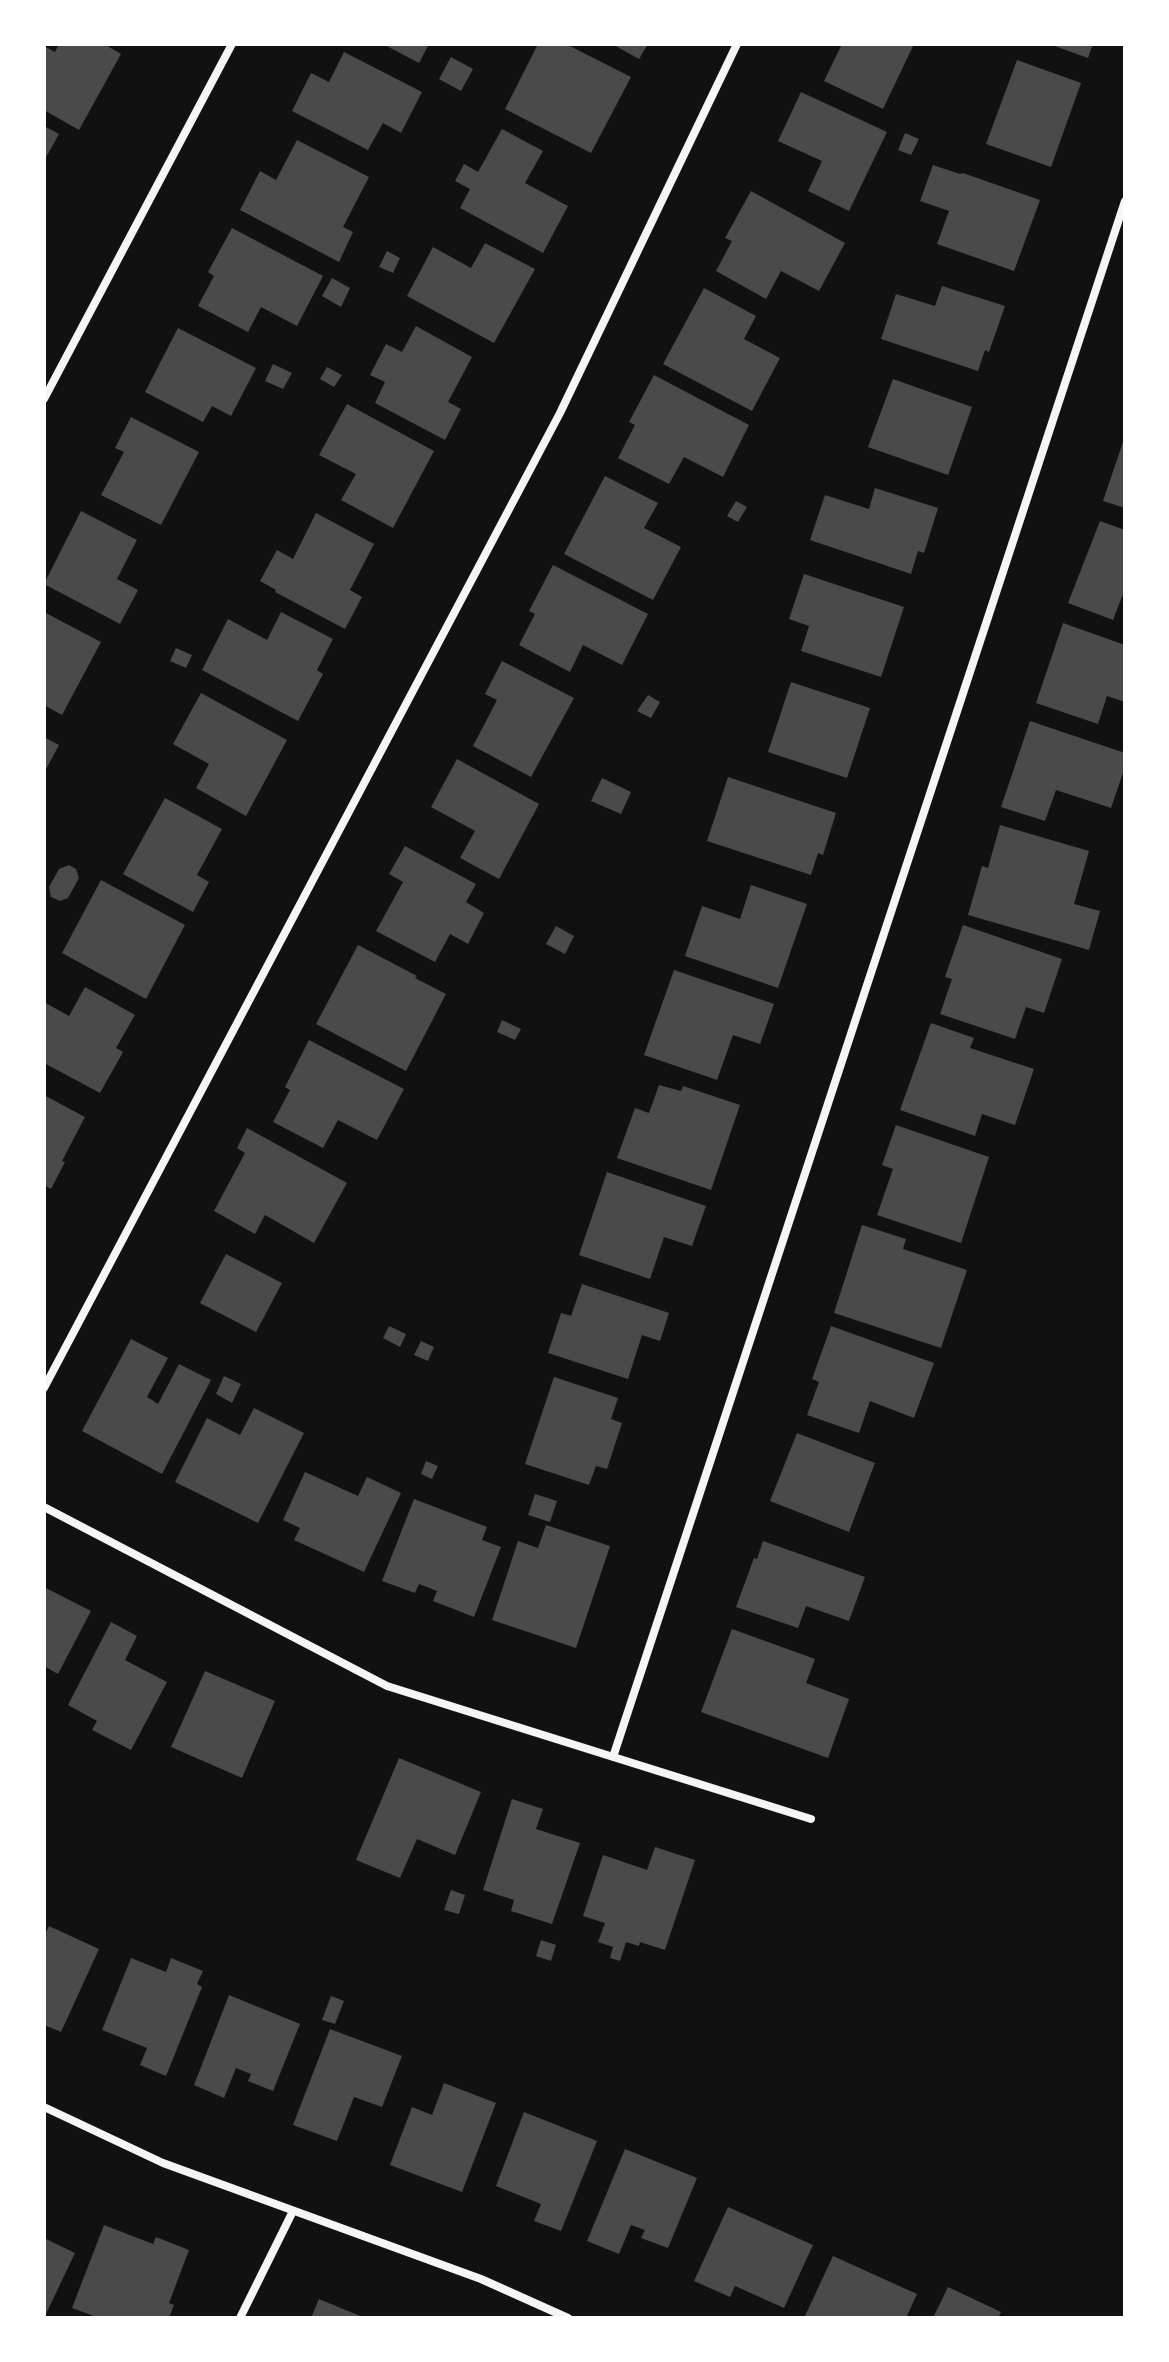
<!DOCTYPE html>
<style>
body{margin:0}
#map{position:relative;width:1169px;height:2362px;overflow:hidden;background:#111;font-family:Georgia,serif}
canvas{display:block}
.frame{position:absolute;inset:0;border:46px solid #fff;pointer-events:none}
</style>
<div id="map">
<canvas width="1169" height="2362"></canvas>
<div class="frame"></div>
</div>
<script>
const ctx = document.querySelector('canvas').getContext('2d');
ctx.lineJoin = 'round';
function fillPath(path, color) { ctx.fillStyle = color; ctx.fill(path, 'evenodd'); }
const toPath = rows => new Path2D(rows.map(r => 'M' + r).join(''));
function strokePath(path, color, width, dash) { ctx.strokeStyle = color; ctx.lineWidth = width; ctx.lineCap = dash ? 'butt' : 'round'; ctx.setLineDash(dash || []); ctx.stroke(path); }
const building = toPath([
 [59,44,104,44,121,54,79,130,44,110,44,46,55,52],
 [383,44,429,44,419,63],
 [538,44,566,44,631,77,591,153,505,109],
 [612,44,648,44,639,59],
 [842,44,914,44,883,109,824,81],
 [1049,44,1093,44,1088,58],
 [344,52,422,92,401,133,383,123,368,150,292,111,311,73,329,82],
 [451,57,473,69,461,91,439,79],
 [1017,60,1081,83,1051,167,986,144],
 [801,92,887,132,849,211,808,191,822,161,778,141],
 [44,126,59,134,44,161],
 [502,129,543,151,525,183,568,206,543,253,460,208,470,189,455,181,464,164,478,172],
 [905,133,919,139,911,155,898,150],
 [297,140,369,177,343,227,353,232,339,262,240,210,260,171,276,180],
 [933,165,960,174,963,173,1040,200,1014,271,937,244,949,211,920,201],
 [751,191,845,243,819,291,781,271,766,299,716,271,732,241,725,238],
 [232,228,323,276,297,326,261,307,248,332,198,306,214,276,208,272],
 [485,243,535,269,494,343,407,296,433,247,471,268],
 [387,251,400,258,393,273,379,267],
 [332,278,350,288,341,307,322,296],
 [942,286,1005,306,989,352,985,350,978,371,881,339,896,294,935,306],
 [704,288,756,316,744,339,780,358,752,411,663,364],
 [416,326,472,357,448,402,461,409,445,440,375,403,385,382,370,375,386,344,402,352],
 [178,328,256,368,231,416,212,406,203,422,145,392],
 [273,364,292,373,283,389,265,381],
 [327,367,342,375,334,387,320,379],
 [654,375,749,425,723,477,684,457,669,484,618,458,635,425,629,422],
 [893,379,972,407,948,475,868,447],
 [347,404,434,451,393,528,341,500,356,474,319,455],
 [131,417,199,452,161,525,101,495,124,452,115,448],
 [1125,436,1125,508,1103,501],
 [605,476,658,503,644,528,681,547,653,600,564,554],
 [875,488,938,508,924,553,918,551,911,574,810,540,825,495,869,509],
 [736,501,747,507,738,522,727,516],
 [81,511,137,540,117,579,138,590,120,624,44,584],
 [316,513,374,544,350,590,362,597,345,629,275,592,276,590,260,581,277,550,293,559],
 [1100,521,1125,530,1125,589,1113,620,1068,603],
 [553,565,648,614,622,665,583,645,570,672,519,645,535,614,529,611],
 [804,574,904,607,881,677,801,651,809,626,789,619],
 [44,612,101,642,62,715,44,705],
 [281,612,333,639,317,670,323,674,298,721,202,670,228,619,267,640],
 [1063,623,1125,645,1125,702,1107,696,1098,724,1036,703],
 [176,648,192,655,186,668,170,661],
 [502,661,574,698,531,777,473,746,497,700,485,694],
 [791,682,870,708,847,778,768,752],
 [201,693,287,740,246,816,196,788,209,764,173,744],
 [648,695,660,702,651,718,637,711],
 [1030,721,1125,753,1125,767,1111,808,1056,790,1045,821,1001,807],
 [44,737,59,745,44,773],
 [457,759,539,804,499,879,460,858,475,831,431,807],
 [728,777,836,813,823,855,818,853,811,875,707,841],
 [602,778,631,792,621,814,591,801],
 [165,798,222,829,197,875,209,882,193,912,123,874],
 [1000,825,1089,851,1074,904,1100,911,1089,950,968,915,982,866,988,868],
 [405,846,476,884,466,902,484,913,468,944,450,934,435,962,376,931,403,882,389,874],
 [69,865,76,869,79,878,68,898,60,901,51,897,49,887,59,869],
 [101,880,185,925,146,999,62,953],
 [751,885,807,904,778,988,685,956,702,906,740,919],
 [963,925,1062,959,1044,1013,1026,1007,1015,1039,940,1014,952,979,945,977],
 [556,926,574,936,565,954,546,944],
 [358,945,417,976,415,978,446,994,406,1071,316,1024],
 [674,970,774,1004,760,1044,733,1035,717,1080,644,1055],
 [85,987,135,1015,116,1048,123,1052,100,1093,44,1063,44,1002,69,1016],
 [502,1020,521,1029,515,1040,497,1032],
 [931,1023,974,1038,970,1048,1034,1069,1015,1125,982,1114,975,1136,900,1110],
 [309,1040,404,1089,377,1140,338,1120,323,1148,273,1122,290,1090,285,1087],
 [659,1085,681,1091,683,1086,740,1105,711,1190,617,1158,635,1108,649,1113],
 [44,1095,85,1117,62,1161,65,1162,51,1189,44,1185],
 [896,1125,989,1157,961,1243,877,1215,893,1169,882,1165],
 [247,1128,347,1183,314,1243,265,1215,255,1234,214,1211,245,1153,237,1148],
 [607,1172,706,1206,692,1246,664,1237,650,1279,579,1255],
 [862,1225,906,1239,903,1249,967,1270,941,1348,834,1313],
 [226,1254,282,1283,256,1332,200,1303],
 [582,1284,669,1313,660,1341,642,1335,628,1379,548,1353,561,1313,571,1316],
 [389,1326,406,1334,400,1347,383,1338],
 [831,1326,934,1363,914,1418,870,1401,859,1433,807,1415,819,1382,812,1379],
 [131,1339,168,1358,147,1397,152,1400,158,1404,179,1364,211,1380,162,1474,82,1431],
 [421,1341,434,1347,428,1361,414,1355],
 [224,1376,241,1384,232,1403,216,1394],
 [554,1377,618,1398,611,1419,622,1423,607,1469,596,1466,589,1485,525,1464],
 [254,1408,304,1433,258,1523,175,1482,207,1418,240,1435],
 [797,1433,875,1463,849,1532,770,1501],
 [426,1461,438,1466,432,1479,421,1474],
 [305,1472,358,1496,367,1477,401,1493,364,1572,294,1540,300,1528,283,1520],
 [535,1494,557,1501,550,1522,528,1515],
 [414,1499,487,1527,482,1540,501,1547,474,1617,433,1601,437,1591,419,1584,415,1593,382,1581],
 [546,1525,610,1546,576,1648,492,1620,518,1541,538,1548],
 [763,1541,865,1577,849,1621,806,1606,798,1628,736,1607,754,1558,757,1559],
 [44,1587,91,1611,58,1674,44,1666],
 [111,1622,137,1636,125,1660,167,1682,131,1750,92,1730,97,1721,68,1705],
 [732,1629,815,1659,806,1683,849,1699,828,1758,701,1712],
 [205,1671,275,1701,242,1778,171,1747],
 [399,1758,481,1792,455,1855,417,1839,400,1878,356,1860],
 [512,1799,543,1809,536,1829,580,1843,552,1924,511,1911,514,1900,483,1890],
 [655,1847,695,1860,665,1950,640,1942,639,1946,626,1942,620,1961,610,1958,613,1947,598,1942,605,1923,583,1916,603,1855,647,1870],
 [451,1890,465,1895,459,1914,444,1910],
 [49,1926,99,1949,61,2032,44,2025,44,1937],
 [541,1940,556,1945,551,1961,536,1956],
 [131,1958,166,1972,171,1958,203,1971,197,1984,202,1987,166,2076,140,2065,147,2048,102,2030],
 [229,1995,300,2024,273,2091,248,2081,251,2074,236,2068,224,2098,194,2085],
 [331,1996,344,2001,335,2024,322,2020],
 [330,2029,402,2056,382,2107,354,2097,337,2141,293,2125],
 [444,2083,496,2103,462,2192,390,2165,412,2107,432,2115],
 [524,2112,597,2141,561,2231,534,2221,541,2204,496,2186],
 [625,2149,697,2178,668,2248,641,2238,645,2230,631,2225,619,2254,587,2241],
 [728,2207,813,2245,784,2308,735,2286,730,2297,694,2281],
 [104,2225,153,2244,156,2237,189,2250,169,2303,174,2305,169,2318,99,2318,72,2308],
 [44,2238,75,2253,44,2318],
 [833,2256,917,2294,906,2318,804,2318],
 [948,2287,1001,2312,998,2318,933,2318],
 [319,2299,365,2318,311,2318]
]);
const minor = toPath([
 [44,399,232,44],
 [44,1388,560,413,737,44],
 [44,1507,387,1686,811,1819],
 [613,1757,1125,201],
 [44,2107,163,2163,481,2279,568,2318],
 [240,2318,293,2211]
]);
fillPath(building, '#4a4a4a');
strokePath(minor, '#f5f5f5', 8);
</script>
